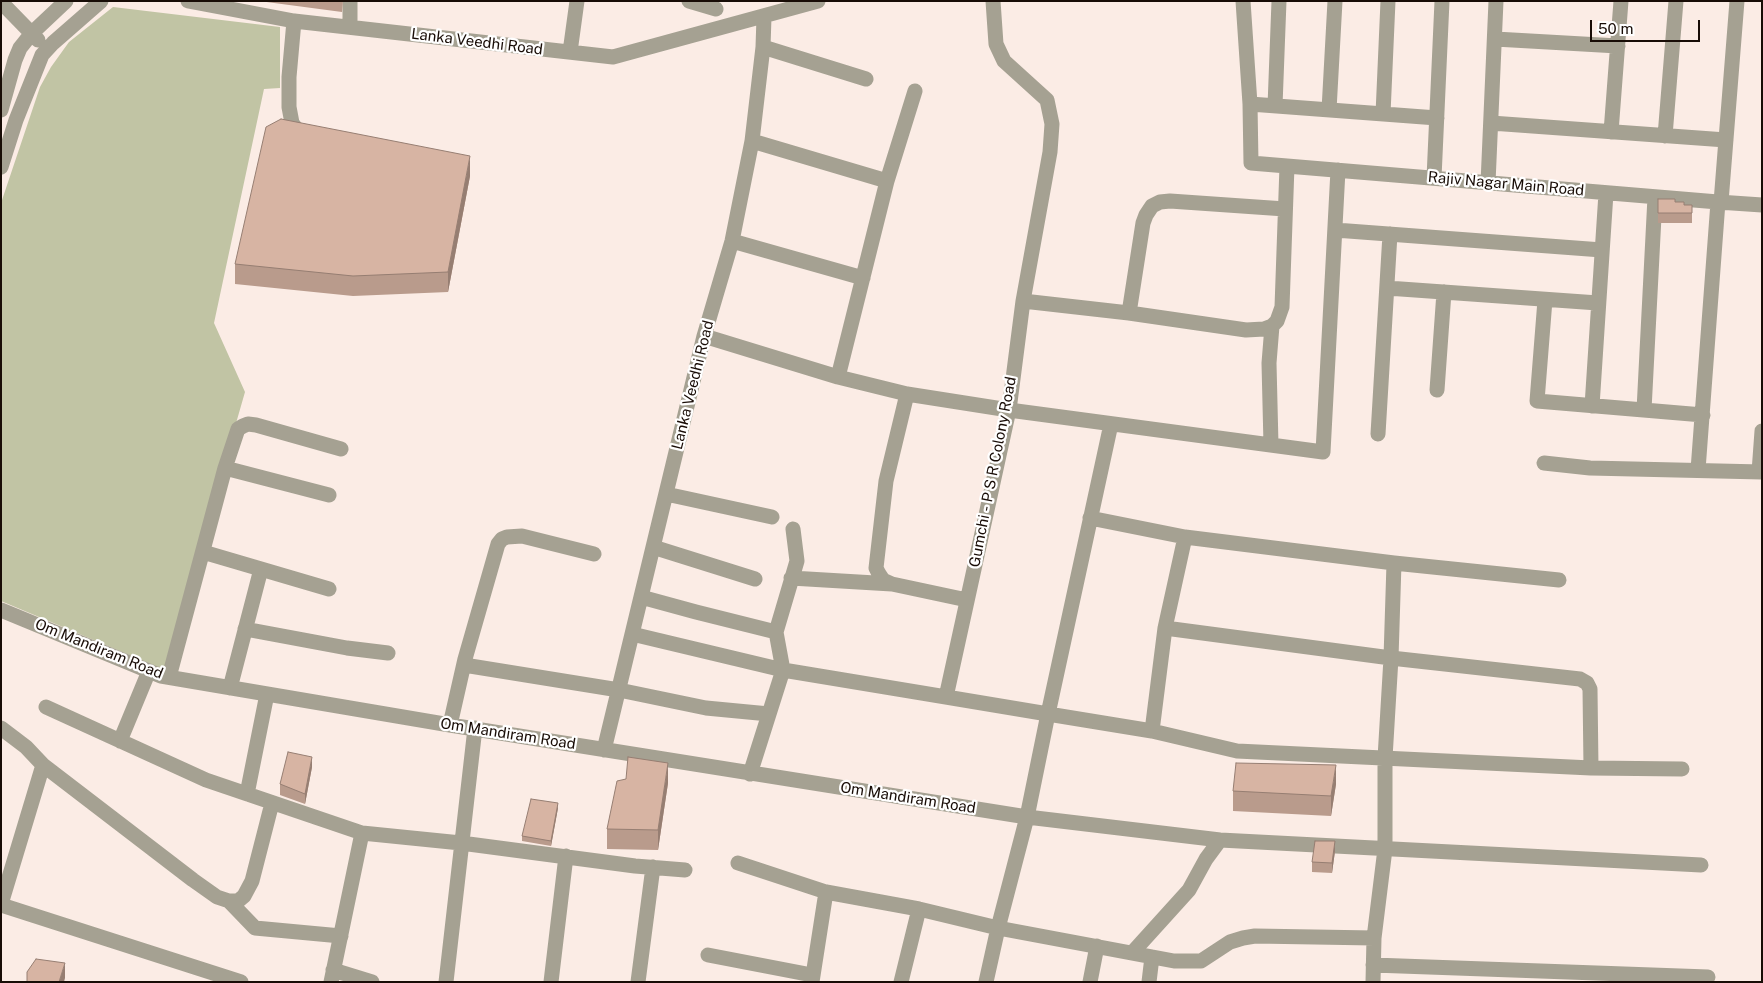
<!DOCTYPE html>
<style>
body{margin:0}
#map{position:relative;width:1763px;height:983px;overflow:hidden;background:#fbece5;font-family:"Public Sans",sans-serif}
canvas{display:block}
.frame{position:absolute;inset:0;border:2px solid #180c06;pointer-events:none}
.scale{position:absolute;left:1590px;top:20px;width:110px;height:22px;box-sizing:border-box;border:2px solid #180c06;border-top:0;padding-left:6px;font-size:15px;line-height:18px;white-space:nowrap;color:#180c06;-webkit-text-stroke:4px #fff;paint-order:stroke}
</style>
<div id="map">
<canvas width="1763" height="983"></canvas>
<div class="frame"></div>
<div class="scale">50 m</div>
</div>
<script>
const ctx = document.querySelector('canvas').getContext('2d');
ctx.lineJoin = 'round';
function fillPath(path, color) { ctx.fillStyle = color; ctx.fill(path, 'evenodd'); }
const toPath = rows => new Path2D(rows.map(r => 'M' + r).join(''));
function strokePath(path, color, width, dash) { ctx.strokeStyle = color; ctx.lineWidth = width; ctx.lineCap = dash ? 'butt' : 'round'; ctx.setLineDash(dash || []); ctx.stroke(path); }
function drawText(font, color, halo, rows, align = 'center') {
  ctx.font = font + ' "Public Sans",sans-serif'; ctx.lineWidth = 4.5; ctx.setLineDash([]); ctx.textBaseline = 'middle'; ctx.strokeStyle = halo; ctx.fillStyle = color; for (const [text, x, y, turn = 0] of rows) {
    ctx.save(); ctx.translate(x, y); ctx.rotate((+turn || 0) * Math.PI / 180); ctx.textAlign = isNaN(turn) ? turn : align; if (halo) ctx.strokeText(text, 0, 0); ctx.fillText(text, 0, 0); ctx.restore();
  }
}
const green = toPath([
 [113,7,280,27,280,88,264,89,214,323,245,392,165,670,1,601,1,203,40,87,51,67,69,42]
]);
const minor = toPath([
 [188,1,294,21,613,57,818,1],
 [689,1,716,9],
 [1243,1,1250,104,1251,163,1718,202,1762,205],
 [1,2,38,40],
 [294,21,289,77,289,107,292,123,299,132,305,135],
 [350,27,350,1],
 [1495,39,1618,46],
 [763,47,866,79],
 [570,52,577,1],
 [1250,104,1437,118],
 [1275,106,1279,1],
 [1,110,15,60,20,48,32,33,66,1],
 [1329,110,1335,1],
 [1383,114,1388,1],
 [1491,123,1726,140],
 [1611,132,1621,1],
 [1665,136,1676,1],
 [752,141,887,181],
 [1,167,16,120,42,55,53,43,101,1],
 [1434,178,1442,1],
 [1488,183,1496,1],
 [1721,202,1737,1],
 [1335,230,1602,250],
 [732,241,863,278],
 [1387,288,1598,303],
 [1545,300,1537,401,1703,415],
 [1023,301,1129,313,1246,330,1264,329,1272,326,1277,321,1282,307,1287,166],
 [1129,313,1143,223,1146,215,1152,206,1160,202,1170,201,1285,209],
 [704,336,838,377,907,394,1009,410,1323,452,1338,170],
 [838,377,887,181,915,91],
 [1437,390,1444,292],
 [907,394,886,481,876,568,879,574,883,580,892,584,967,600],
 [1592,406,1606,193],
 [1644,410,1655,197],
 [1111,424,1048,714,1152,731,1237,751,1591,768,1682,769],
 [1378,434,1390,234],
 [1271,445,1269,363,1272,326],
 [1544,463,1590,468,1762,472],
 [225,468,329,495],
 [1698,470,1718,202],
 [1759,472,1762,431],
 [666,494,772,517],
 [1090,518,1185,537,1394,563,1559,580],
 [653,547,755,579],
 [203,552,329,589],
 [791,578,892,584],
 [641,597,696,612,776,632],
 [1,610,161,676,450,725,1027,817,1220,840,1701,865],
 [1165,628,1391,658,1580,679,1587,683,1590,689,1591,768],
 [245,629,347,648,388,653],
 [632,634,783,670,776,632,797,561,793,529],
 [464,665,619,690,706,708,769,714],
 [169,677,225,468,238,429,243,426,248,424,256,425,341,449],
 [230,688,261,569],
 [46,707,206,780,362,833,461,843,635,866,685,870],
 [450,725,465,659,498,544,502,539,507,537,522,536,594,554],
 [1,728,26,747,43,765,193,880,217,897,229,901,238,901,244,896,252,881,272,803],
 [1152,731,1165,628,1185,537],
 [120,741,149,671],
 [604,750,704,336,732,241,752,141,763,47,764,17],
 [750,774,783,670,946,697],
 [247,794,267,694],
 [738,863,826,892,919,909,998,928,1174,961,1201,961,1230,942,1243,938,1255,936,1374,938],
 [229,901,255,928,341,936],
 [1,904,43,765],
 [1,905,241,982],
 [1132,953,1189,890,1206,859,1220,840],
 [708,955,812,975],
 [1373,965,1708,977],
 [333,970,372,982],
 [331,982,362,833],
 [446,982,475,728],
 [551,982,566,856],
 [638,982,653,867],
 [812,982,826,892],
 [901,982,919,909],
 [986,982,998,928,1027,817,1048,714,946,697,1009,410,1023,301,1050,152,1052,124,1047,100,1004,61,996,44,993,1],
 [1090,982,1097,946],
 [1149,982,1152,957],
 [1373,982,1374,938,1385,849,1385,758,1391,658,1394,563]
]);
const wall = toPath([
 [259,1,343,1,342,12],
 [470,176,448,292,353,296,235,284,235,264],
 [1658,199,1684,205,1692,205,1692,223,1658,223],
 [312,767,305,804,280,795,280,784],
 [668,783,658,850,607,849,607,829],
 [1336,784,1331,816,1233,811,1233,791],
 [558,808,551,846,522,841,522,836],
 [1335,851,1332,873,1312,872,1312,862]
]);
const shadedWall = toPath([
 [470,156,470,176,448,292,448,272],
 [312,757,312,767,305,804,305,794],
 [668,763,668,783,658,850,658,830],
 [1336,765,1336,784,1331,816,1331,796],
 [558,803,558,808,551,846,551,841],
 [1335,841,1335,851,1332,873,1332,863],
 [65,963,65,978,64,982,59,982]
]);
const building = toPath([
 [281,119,470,156,448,272,353,276,235,264,266,127,281,119],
 [1658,199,1675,199,1675,202,1684,202,1684,205,1692,205,1692,213,1658,213,1658,199],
 [288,752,312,757,305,794,280,784,288,752],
 [628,757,668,763,658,830,607,829,617,781,626,779,628,757],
 [1236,763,1336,765,1331,796,1233,791,1236,763],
 [531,799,558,803,551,841,522,836,531,799],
 [1315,841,1335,841,1332,863,1312,862,1315,841],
 [36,959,65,963,59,982,27,982,27,972,36,959]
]);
const streetNames = [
 ["Lanka Veedhi Road",477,42,7],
 ["Rajiv Nagar Main Road",1506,184,5],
 ["Lanka Veedhi Road",693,385,-76],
 ["Gumchi - P S R Colony Road",993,472,-79],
 ["Om Mandiram Road",99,649,22],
 ["Om Mandiram Road",508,734,9],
 ["Om Mandiram Road",908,798,9]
];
fillPath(green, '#c1c4a4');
strokePath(minor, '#a5a192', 15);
fillPath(wall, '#b99b8c');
fillPath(shadedWall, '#967e72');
fillPath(building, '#d7b4a3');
strokePath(building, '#967e72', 1);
drawText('15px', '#180c06', '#fff', streetNames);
</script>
